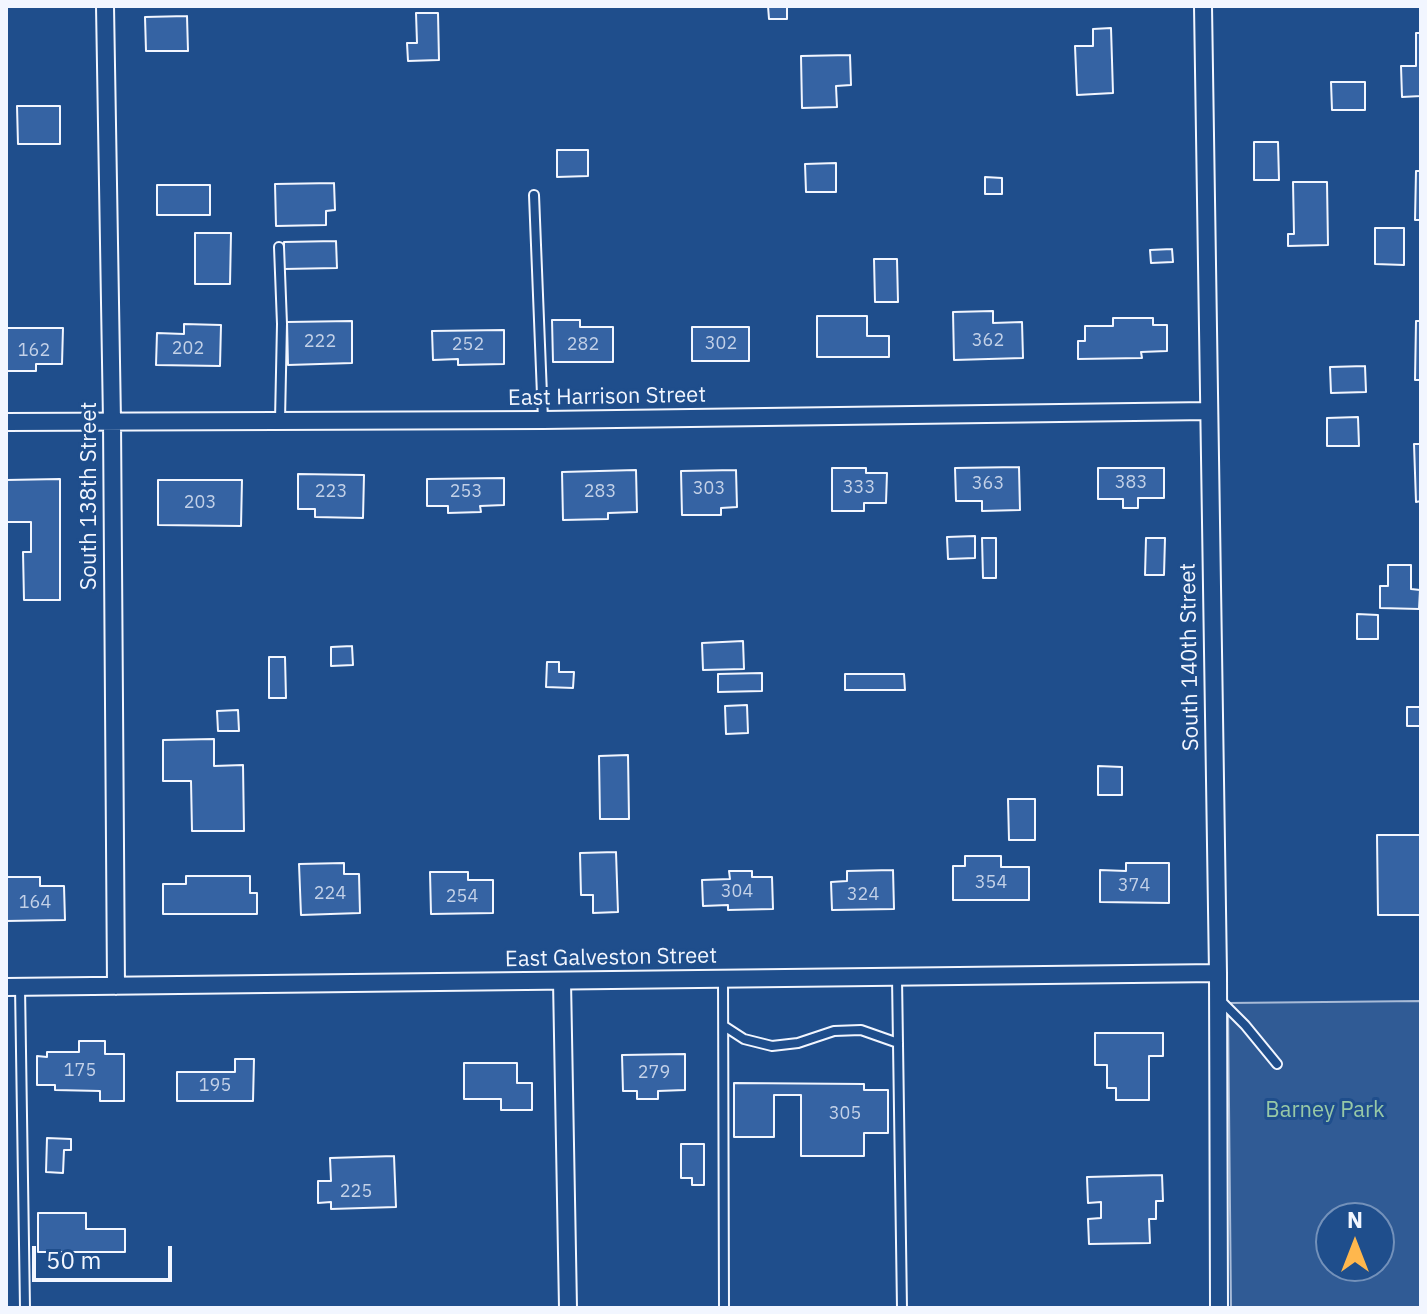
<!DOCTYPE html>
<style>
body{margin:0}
#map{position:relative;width:1427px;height:1314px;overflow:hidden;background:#1f4e8c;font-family:"IBM Plex Sans",sans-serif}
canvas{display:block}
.frame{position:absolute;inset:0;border:8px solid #f2f6ff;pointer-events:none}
.north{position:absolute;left:1315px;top:1202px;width:80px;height:80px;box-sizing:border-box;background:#1f4e8c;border:2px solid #7391ba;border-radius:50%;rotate:0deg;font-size:22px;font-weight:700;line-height:32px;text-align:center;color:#f2f6ff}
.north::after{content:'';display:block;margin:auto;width:28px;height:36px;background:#ffb74d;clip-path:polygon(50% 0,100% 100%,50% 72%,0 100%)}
.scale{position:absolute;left:32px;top:1246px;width:140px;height:36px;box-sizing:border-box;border:4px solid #f2f6ff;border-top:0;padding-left:10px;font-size:24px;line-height:28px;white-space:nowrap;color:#f2f6ff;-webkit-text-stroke:6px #1f4e8c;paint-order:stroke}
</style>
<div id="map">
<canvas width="1427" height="1314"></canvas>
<div class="frame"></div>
<div class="north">N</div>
<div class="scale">50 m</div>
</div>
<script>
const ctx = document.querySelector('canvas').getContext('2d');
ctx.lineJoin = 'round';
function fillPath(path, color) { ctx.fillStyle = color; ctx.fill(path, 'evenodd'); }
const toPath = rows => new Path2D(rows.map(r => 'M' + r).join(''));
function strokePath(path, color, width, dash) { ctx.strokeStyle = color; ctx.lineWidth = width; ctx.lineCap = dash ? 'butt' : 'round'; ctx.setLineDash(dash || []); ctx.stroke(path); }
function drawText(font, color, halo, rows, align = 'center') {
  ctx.font = font + ' "IBM Plex Sans",sans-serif'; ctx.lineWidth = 6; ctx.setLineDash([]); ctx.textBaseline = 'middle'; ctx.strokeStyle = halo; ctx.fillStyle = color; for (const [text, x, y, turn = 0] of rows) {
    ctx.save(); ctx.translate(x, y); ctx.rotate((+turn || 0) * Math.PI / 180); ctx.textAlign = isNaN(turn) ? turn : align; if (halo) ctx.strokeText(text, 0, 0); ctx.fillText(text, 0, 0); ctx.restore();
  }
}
const green = toPath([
 [1421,1001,1421,1308,1231,1308,1228,1003,1421,1001],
 [1331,1218,1379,1218,1379,1266,1331,1266,1331,1218]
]);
const building = toPath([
 [768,6,787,6,787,19,769,19,768,6],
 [416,13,438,13,439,60,408,61,407,43,417,43,416,13],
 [187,16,188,51,146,51,145,17,187,16],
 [1111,28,1113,93,1077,95,1075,46,1093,46,1093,29,1111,28],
 [1416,33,1421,33,1421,96,1402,97,1401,66,1416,66,1416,33],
 [850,55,851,85,836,86,837,107,802,108,801,56,850,55],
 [1331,82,1365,82,1365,110,1332,110,1331,82],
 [17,106,60,106,60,144,18,144,17,106],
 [1254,142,1278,142,1279,180,1254,180,1254,142],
 [557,150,588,150,588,176,557,177,557,150],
 [836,163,836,192,806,192,805,164,836,163],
 [1416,171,1421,171,1421,220,1415,220,1416,171],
 [985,177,1002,178,1002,194,985,194,985,177],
 [1293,182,1327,182,1328,245,1288,246,1288,234,1294,234,1293,182],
 [334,183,335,210,326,211,326,225,276,226,275,184,334,183],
 [157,185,210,185,210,215,157,215,157,185],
 [1375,228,1404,228,1404,265,1375,264,1375,228],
 [195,233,231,233,230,284,195,284,195,233],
 [336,241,337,268,284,269,284,242,336,241],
 [1172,249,1173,262,1151,263,1150,250,1172,249],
 [874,259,897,259,898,302,875,302,874,259],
 [993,311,993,323,1022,322,1023,358,954,360,953,312,993,311],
 [817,316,867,316,867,336,889,336,889,357,817,357,817,316],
 [1113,318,1153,318,1153,325,1167,325,1167,351,1141,352,1142,358,1078,359,1078,341,1085,341,1085,326,1113,326,1113,318],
 [552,320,580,320,580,327,613,327,613,362,553,362,552,320],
 [352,321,352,363,288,365,287,322,352,321],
 [1416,321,1421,321,1421,380,1415,380,1416,321],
 [184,324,221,325,220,366,156,365,157,333,184,334,184,324],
 [692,327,749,327,749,361,692,361,692,327],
 [7,328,63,328,62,364,36,364,36,371,6,371,7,328],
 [504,330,504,364,458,365,458,359,433,360,432,331,504,330],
 [1365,366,1366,392,1331,393,1330,367,1365,366],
 [1358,417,1359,446,1327,446,1327,418,1358,417],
 [1414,444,1421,444,1421,501,1416,502,1414,444],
 [1019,467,1020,510,982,511,982,501,956,501,955,468,1019,467],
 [832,468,866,468,866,473,887,473,886,503,864,503,864,511,832,511,832,468],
 [1098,468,1164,468,1164,498,1138,498,1138,508,1123,508,1123,499,1098,499,1098,468],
 [636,470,637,512,608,513,608,519,563,520,562,472,636,470],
 [736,470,737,507,721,508,721,515,682,515,681,471,736,470],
 [298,474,364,475,363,518,315,517,315,509,298,509,298,474],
 [504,478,504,505,480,506,481,512,448,513,448,506,427,506,427,479,504,478],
 [60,479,60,600,24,600,23,552,31,552,31,522,6,522,6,480,60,479],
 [158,480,242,480,241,526,158,525,158,480],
 [975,536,975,558,948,559,947,537,975,536],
 [982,538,996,538,996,578,983,578,982,538],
 [1146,538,1165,538,1164,575,1145,575,1146,538],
 [1388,565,1411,565,1411,589,1420,590,1419,609,1380,608,1380,586,1388,586,1388,565],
 [1357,614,1378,615,1378,639,1357,639,1357,614],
 [743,641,744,669,703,670,702,643,743,641],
 [352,646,353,665,331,666,331,647,352,646],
 [269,657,285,657,286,698,269,698,269,657],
 [547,662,559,662,559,672,574,672,573,688,546,687,547,662],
 [762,673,762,691,718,692,718,674,762,673],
 [845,674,904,674,905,690,845,690,845,674],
 [747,705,748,733,726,734,725,706,747,705],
 [1407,707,1421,707,1421,726,1407,726,1407,707],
 [238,710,239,731,218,731,217,711,238,710],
 [214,739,214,766,243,765,244,831,192,831,191,781,163,781,163,740,214,739],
 [628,755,629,819,600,819,599,756,628,755],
 [1098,766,1122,767,1122,795,1098,795,1098,766],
 [1008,799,1035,799,1035,840,1009,840,1008,799],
 [1377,835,1421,835,1421,915,1378,915,1377,835],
 [616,852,618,912,593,913,593,895,581,895,580,853,616,852],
 [965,856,1001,856,1001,867,1029,867,1029,900,953,900,953,866,965,866,965,856],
 [344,863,344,874,359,874,360,913,301,915,299,864,344,863],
 [1126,863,1169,863,1169,903,1100,902,1100,870,1126,871,1126,863],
 [893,870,894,909,832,910,831,882,847,881,847,871,893,870],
 [729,871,752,871,752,877,772,877,773,909,728,910,728,905,703,906,702,880,730,879,729,871],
 [430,872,468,872,468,880,493,880,493,913,431,914,430,872],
 [186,876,250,876,250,893,257,893,257,914,163,914,163,884,186,884,186,876],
 [6,877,40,877,40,886,64,886,65,920,6,921,6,877],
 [1095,1033,1163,1033,1163,1056,1149,1056,1149,1100,1116,1100,1116,1088,1107,1088,1107,1065,1095,1065,1095,1033],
 [79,1041,105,1041,105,1054,124,1054,124,1101,100,1101,100,1091,55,1090,55,1085,37,1085,37,1056,47,1057,47,1052,79,1052,79,1041],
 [685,1054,685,1090,658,1091,658,1099,637,1099,637,1091,623,1091,622,1055,685,1054],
 [235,1059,254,1059,253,1101,177,1101,177,1072,235,1072,235,1059],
 [464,1063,517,1063,517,1083,532,1083,532,1110,501,1110,501,1099,464,1099,464,1063],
 [734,1083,864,1084,864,1090,888,1090,888,1133,864,1133,864,1156,801,1156,801,1095,774,1095,774,1137,734,1137,734,1083],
 [47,1138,71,1139,71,1150,64,1150,63,1173,46,1172,47,1138],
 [681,1144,704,1144,704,1185,692,1185,692,1178,681,1178,681,1144],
 [394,1156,396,1207,331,1209,331,1202,318,1203,318,1181,331,1181,330,1158,394,1156],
 [1162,1175,1163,1201,1156,1201,1156,1219,1149,1219,1150,1243,1089,1244,1088,1219,1101,1218,1101,1202,1088,1203,1087,1177,1162,1175],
 [38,1213,86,1213,86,1229,125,1229,125,1252,38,1252,38,1213]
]);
const service = toPath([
 [534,195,543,420],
 [279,247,282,324,280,420],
 [723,978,724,1308],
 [897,978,902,1308],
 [20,987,25,1308],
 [1218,998,1245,1025,1277,1064],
 [724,1026,744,1039,772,1046,798,1043,834,1031,861,1030,898,1043]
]);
const minor = toPath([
 [105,6,112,421,116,986],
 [1203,6,1218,973,1219,1308],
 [6,422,543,420,1208,411],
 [562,981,568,1308],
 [6,987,1218,973]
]);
const numberNames = [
 ["362",988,341],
 ["222",320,342],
 ["302",721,344],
 ["252",468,345],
 ["282",583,345],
 ["202",188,349],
 ["162",34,351],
 ["383",1131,483],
 ["363",988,484],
 ["333",859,488],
 ["303",709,489],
 ["223",331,492],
 ["253",466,492],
 ["283",600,492],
 ["203",200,503],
 ["354",991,883],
 ["374",1134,886],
 ["304",737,892],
 ["224",330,894],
 ["324",863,895],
 ["254",462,897],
 ["164",35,903],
 ["175",80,1071],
 ["279",654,1073],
 ["195",215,1086],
 ["305",845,1114],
 ["225",356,1192]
];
const streetNames = [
 ["East Harrison Street",607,397,-1],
 ["South 138th Street",90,496,-90],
 ["South 140th Street",1190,657,-91],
 ["East Galveston Street",611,958,-1]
];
const parkNames = [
 ["Barney Park",1325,1111]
];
fillPath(green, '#305b95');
strokePath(green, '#a8bbd7', 2);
fillPath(building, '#3563a3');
strokePath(building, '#f2f6ff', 2);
strokePath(service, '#f2f6ff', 12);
strokePath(minor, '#f2f6ff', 20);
strokePath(service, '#1f4e8c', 8);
strokePath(minor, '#1f4e8c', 16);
drawText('18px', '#c3d1e8', null, numberNames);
drawText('22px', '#f2f6ff', '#1f4e8c', streetNames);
drawText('22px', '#97c8a6', '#1f4e8c', parkNames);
</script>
